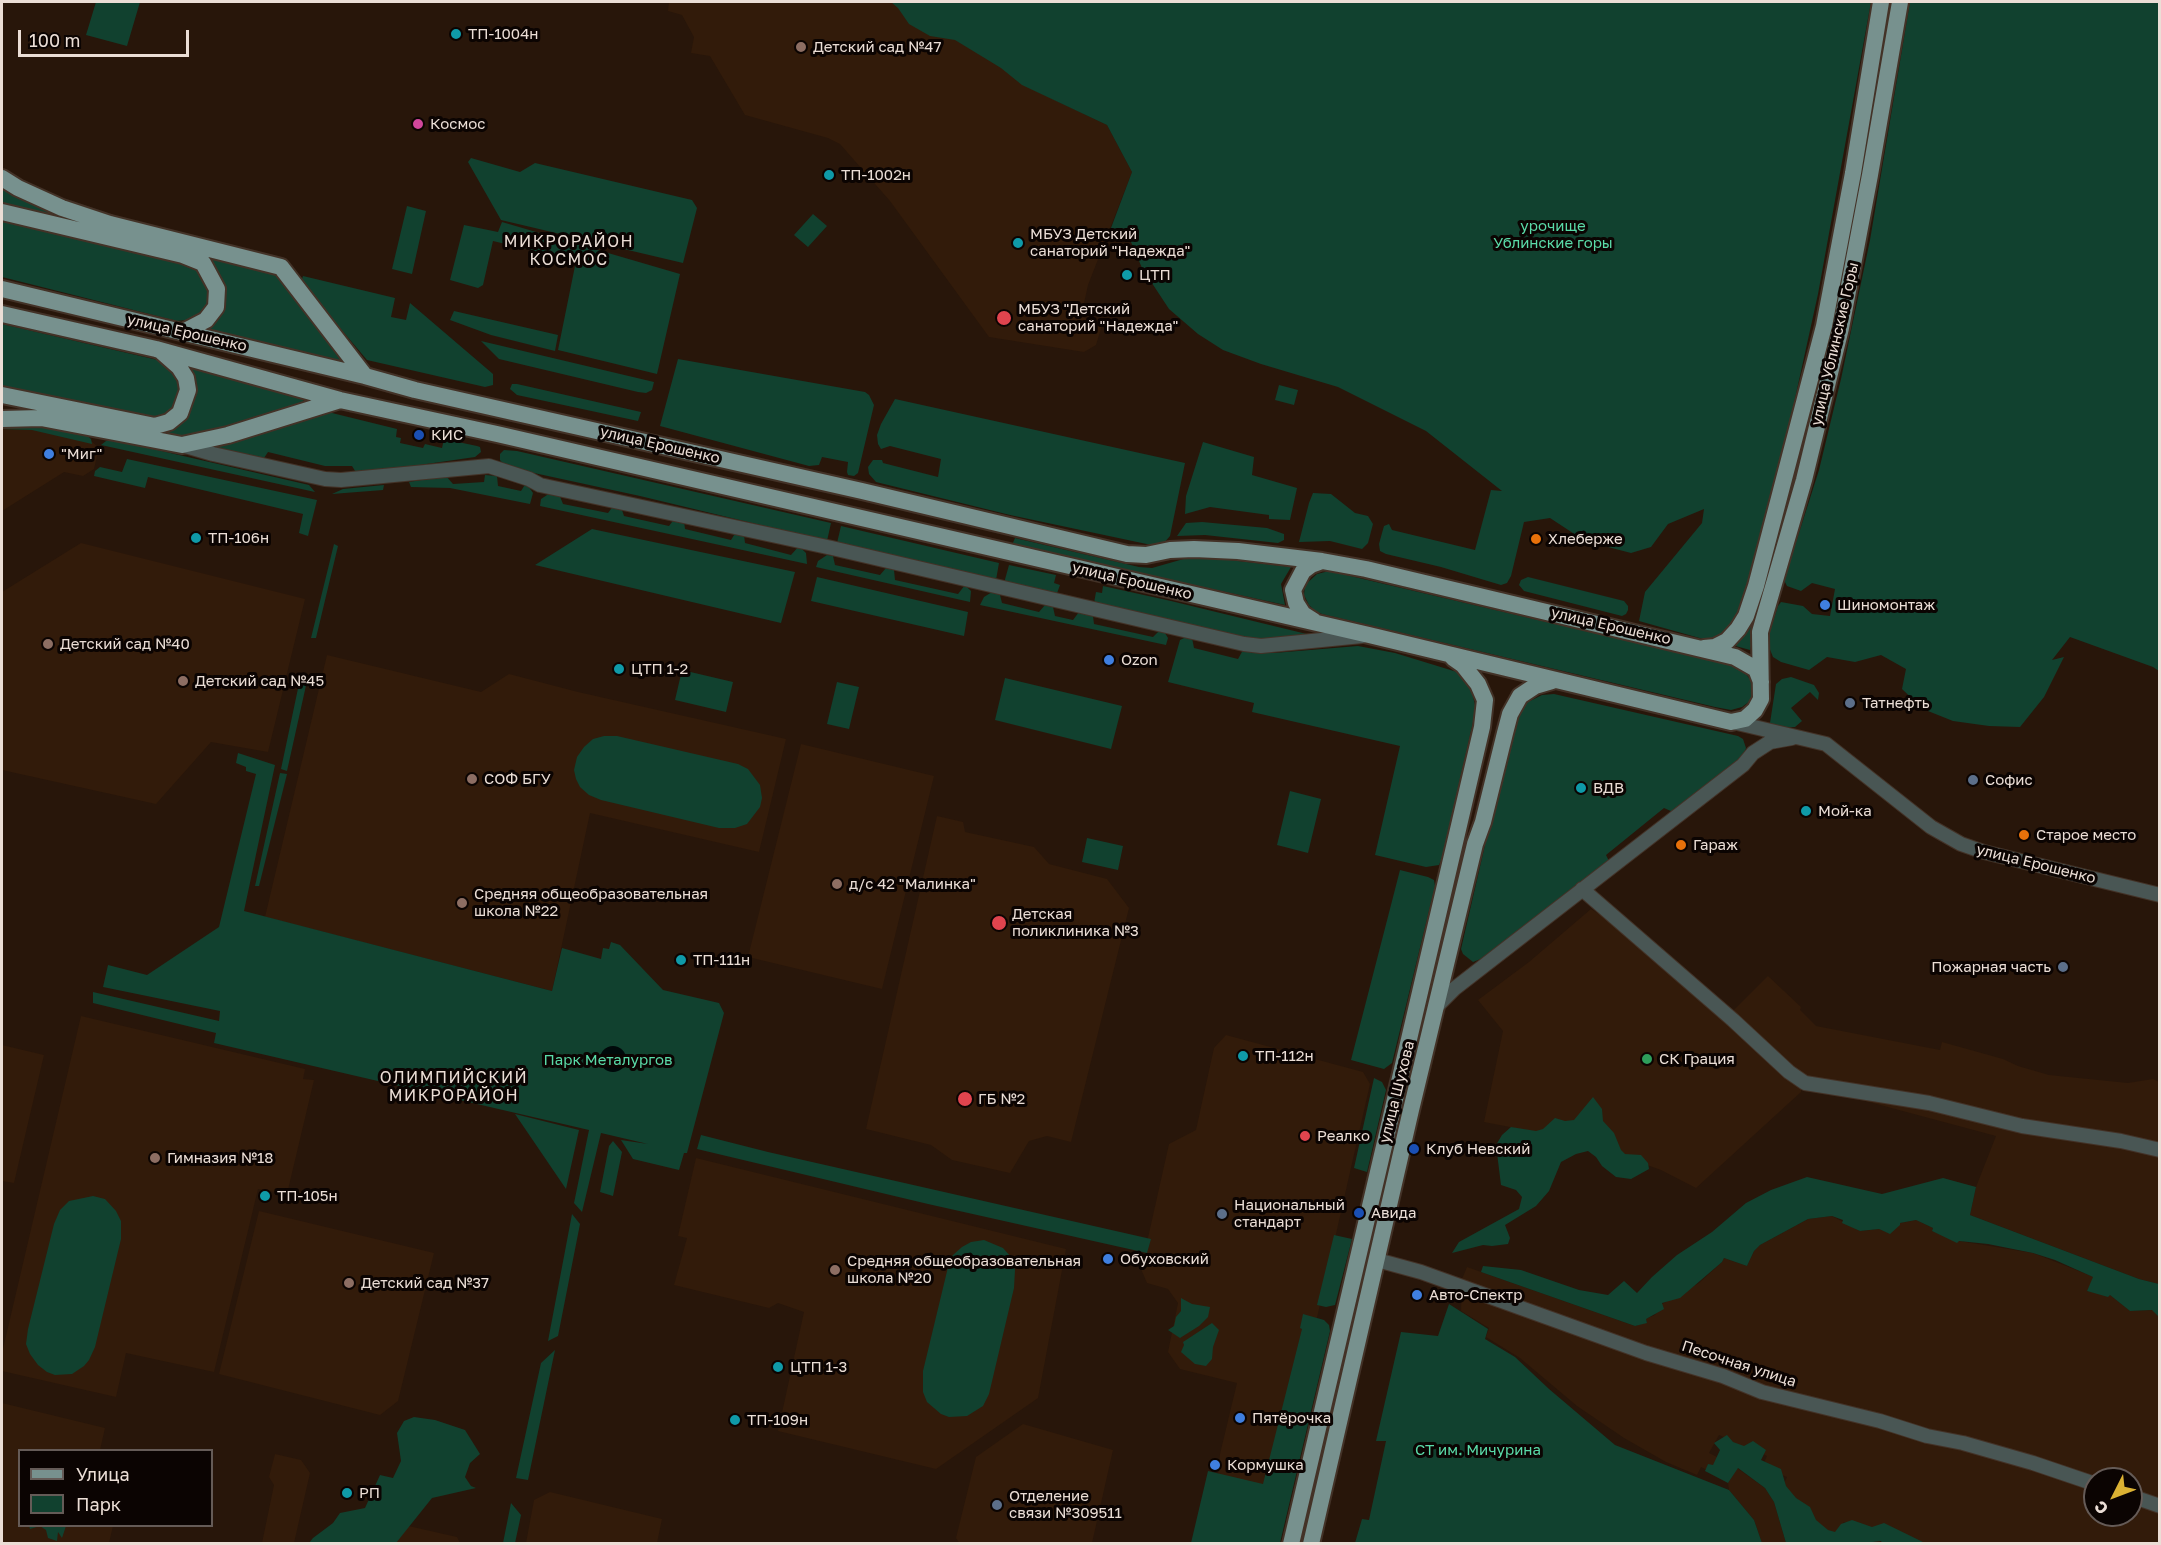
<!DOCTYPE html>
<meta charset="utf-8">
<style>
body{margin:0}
#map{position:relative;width:2161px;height:1545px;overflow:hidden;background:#28160a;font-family:"Golos Text",sans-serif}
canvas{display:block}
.frame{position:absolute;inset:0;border:3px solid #ebded6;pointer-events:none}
.legend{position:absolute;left:18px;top:1449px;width:195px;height:78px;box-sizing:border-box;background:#0b0402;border:2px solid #655b57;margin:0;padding:8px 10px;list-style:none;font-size:18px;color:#ebded6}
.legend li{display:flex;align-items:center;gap:12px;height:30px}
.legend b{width:30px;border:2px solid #655b57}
.north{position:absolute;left:2083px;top:1467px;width:60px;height:60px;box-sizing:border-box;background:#0b0402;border:2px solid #655b57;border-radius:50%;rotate:228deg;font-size:16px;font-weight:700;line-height:24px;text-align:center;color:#ebded6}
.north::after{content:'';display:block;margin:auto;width:21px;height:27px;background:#dcb233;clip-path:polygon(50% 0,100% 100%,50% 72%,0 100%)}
.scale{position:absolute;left:18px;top:30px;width:171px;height:27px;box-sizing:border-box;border:3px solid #ebded6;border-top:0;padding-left:8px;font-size:18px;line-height:21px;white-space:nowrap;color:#ebded6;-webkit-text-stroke:4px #0b0402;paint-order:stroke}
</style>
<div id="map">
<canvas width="2161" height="1545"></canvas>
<div class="frame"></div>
<ul class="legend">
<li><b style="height:8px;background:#77918e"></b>Улица</li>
<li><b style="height:16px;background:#11412f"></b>Парк</li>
</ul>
<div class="north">С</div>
<div class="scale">100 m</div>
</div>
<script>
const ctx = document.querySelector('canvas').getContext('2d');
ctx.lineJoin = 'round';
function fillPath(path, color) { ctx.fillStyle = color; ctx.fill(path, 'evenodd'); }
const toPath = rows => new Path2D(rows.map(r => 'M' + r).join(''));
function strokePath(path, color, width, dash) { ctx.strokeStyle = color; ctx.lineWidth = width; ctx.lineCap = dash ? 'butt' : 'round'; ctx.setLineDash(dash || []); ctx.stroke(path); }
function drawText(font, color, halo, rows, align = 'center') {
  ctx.font = font + ' "Golos Text",sans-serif'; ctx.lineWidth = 6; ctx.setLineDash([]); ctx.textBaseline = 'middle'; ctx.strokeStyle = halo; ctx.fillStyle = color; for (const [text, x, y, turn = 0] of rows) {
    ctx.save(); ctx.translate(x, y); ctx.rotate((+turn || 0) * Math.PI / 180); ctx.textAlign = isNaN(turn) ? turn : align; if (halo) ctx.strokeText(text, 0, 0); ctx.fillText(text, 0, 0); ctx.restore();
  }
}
const built = toPath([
 [669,2,928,2,1022,84,1107,125,1132,172,1088,285,1081,317,1103,322,1096,345,1084,352,989,337,890,201,840,144,828,138,745,115,710,56,691,53,694,37,682,15,668,11],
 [3,425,88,438,99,448,94,469,83,476,64,472,2,511,2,426],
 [81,543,305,599,268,752,211,742,156,804,2,770,2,592],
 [327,655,481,692,509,674,578,692,786,739,759,852,590,813,552,991,265,917],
 [801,744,934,776,882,989,748,957],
 [937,816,963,822,965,832,1034,847,1049,864,1107,879,1129,908,1071,1142,1047,1136,1029,1141,1010,1173,952,1160,931,1145,866,1129],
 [1591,909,1627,932,1732,1012,1768,976,1801,1007,1800,1010,1816,1026,1940,1050,1942,1042,2003,1059,2018,1066,2049,1075,2128,1083,2153,1079,2159,1082,2159,1284,2139,1279,1970,1215,1976,1187,1996,1136,1802,1084,1801,1092,1696,1188,1661,1170,1577,1140,1484,1122,1503,1031,1478,1000,1529,962],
 [81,1016,305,1069,303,1079,314,1080,287,1194,258,1189,214,1372,126,1353,116,1397,2,1371,2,1353],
 [1226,1035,1363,1072,1370,1084,1277,1494,1217,1485,1220,1454,1237,1383,1180,1369,1168,1352,1178,1303,1168,1289,1147,1283,1141,1269,1169,1144,1196,1130,1214,1048],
 [2,1045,44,1055,14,1183,2,1181],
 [696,1158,1066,1249,1038,1398,936,1469,778,1431,804,1312,778,1303,769,1308,674,1285,687,1238,678,1236],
 [259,1211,434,1253,398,1401,380,1415,219,1374],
 [1832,1216,1860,1231,1879,1229,1890,1233,1900,1223,1916,1220,1933,1228,1932,1231,1959,1241,2033,1253,2094,1277,2087,1291,2110,1295,2130,1311,2153,1310,2159,1317,2159,1543,1924,1543,1870,1535,1844,1522,1833,1541,1781,1490,1787,1477,1762,1467,1767,1456,1746,1445,1742,1453,1726,1438,1719,1435,1709,1453,1717,1457,1711,1472,1701,1467,1697,1475,1666,1462,1624,1438,1577,1406,1520,1358,1486,1337,1489,1328,1461,1311,1462,1279,1467,1267,1635,1326,1647,1322,1645,1319,1655,1315,1662,1304,1699,1283,1722,1262,1724,1258,1747,1266,1754,1251,1760,1245,1808,1219],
 [2095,1479,2131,1479,2131,1515,2095,1515],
 [2,1403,105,1428,100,1450,20,1450,20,1526,113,1526,109,1543,2,1544],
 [1023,1424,1113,1450,1092,1543,960,1544,956,1538,976,1457],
 [275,1454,301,1460,310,1473,294,1543,262,1543,274,1485,269,1477],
 [1737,1468,1765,1488,1774,1502,1786,1543,1762,1543,1754,1520,1729,1490,1728,1483],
 [550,1492,662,1519,657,1543,526,1543,534,1500],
 [404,1525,457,1537,460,1543,389,1544]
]);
const green = toPath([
 [96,2,140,2,127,46,86,35],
 [891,2,1871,2,1818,294,1794,403,1749,590,1742,610,1728,630,1714,638,1703,639,1639,621,1645,592,1702,523,1704,509,1668,524,1651,547,1631,553,1585,541,1550,518,1524,522,1511,576,1507,583,1501,585,1441,567,1386,554,1380,551,1379,544,1382,533,1384,526,1389,524,1392,530,1475,550,1491,490,1502,491,1426,431,1338,387,1261,364,1223,350,1198,334,1169,309,1142,268,1131,242,1111,228,1132,172,1107,125,1022,85,1001,68,955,40,930,36,909,24,898,8],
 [1910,2,2159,2,2159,671,2153,667,2070,637,2052,660,2064,657,2044,697,2020,727,1989,726,1953,721,1923,709,1902,689,1906,669,1881,655,1855,662,1827,657,1809,670,1781,662,1773,657,1769,647,1770,631,1778,606,1781,602,1803,606,1812,614,1830,616,1835,589,1812,583,1801,591,1787,586,1784,580,1819,470,1841,379,1870,240],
 [471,158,520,172,535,163,692,200,697,208,683,263,501,220,468,162],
 [2,187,112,232,2,207],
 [407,206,426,211,412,274,392,269],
 [813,214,827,226,808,247,794,235],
 [2,218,197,265,213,299,207,312,195,319,177,321,2,277],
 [502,222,680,274,657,374,558,350,576,261,493,241,483,285,478,288,450,280,464,225,498,232],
 [210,256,273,271,344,360,338,361,203,328,216,270],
 [303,276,395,298,391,317,406,320,410,303,493,374,493,385,485,387,367,360,301,282],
 [454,311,558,335,555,351,491,335,450,320],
 [2,324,162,361,179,374,182,402,159,420,2,391],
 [481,341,654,382,652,390,646,393,638,392,499,359],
 [678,359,865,392,869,395,874,405,858,473,854,476,848,475,847,472,848,462,822,457,819,465,809,466,660,426],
 [185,366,300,396,304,398,303,404,212,434,171,438,156,435,181,422,192,406,196,391],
 [512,384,517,384,641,412,638,421,517,395,510,389],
 [1279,385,1298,390,1294,405,1275,400],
 [895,399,1185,463,1170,536,1163,544,1156,546,1010,515,876,482,869,474,868,467,873,460,882,460,883,463,938,477,941,459,890,446,881,449,878,444,877,435,881,424],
 [322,413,332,413,397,429,396,437,401,438,400,443,423,448,425,444,442,448,444,439,477,446,480,447,481,452,475,457,357,474,352,466,325,466,268,452,262,461,213,448],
 [2,423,50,427,85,434,91,439,92,444,32,430,2,429],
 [114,440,309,485,315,492,101,445,106,441],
 [1203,442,1254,457,1252,475,1297,488,1290,520,1269,519,1269,515,1210,507,1185,514,1186,496],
 [504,450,517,451,831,523,827,541,640,496,511,468,505,466,500,460,500,454],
 [127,459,317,500,308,536,299,533,303,514,148,477,145,488,94,476,95,471,100,467,122,472],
 [485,475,497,476,498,486,521,491,526,483,533,493,530,504,450,488,411,487,409,482,446,476,453,484,484,482],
 [384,485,383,490,332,494,343,489],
 [550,493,559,494,563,504,608,513,614,505,621,507,624,516,669,526,675,518,684,521,685,529,731,540,736,532,744,535,745,543,791,555,799,546,806,553,807,564,540,506,541,499],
 [1313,493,1331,494,1355,513,1368,516,1373,524,1368,543,1362,549,1330,541,1299,542,1309,503],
 [1784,507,1790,508,1750,650,1732,645,1742,637,1752,622],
 [1202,522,1267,528,1284,534,1284,540,1278,543,1205,535,1177,536,1186,523],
 [841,526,999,563,996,580,837,543],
 [592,529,795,572,781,623,535,565],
 [1015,538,1139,567,1152,568,1194,556,1291,567,1281,584,1285,605,1012,545],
 [334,544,338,546,316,638,311,638],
 [827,555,833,556,835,565,880,575,886,568,894,570,895,580,958,594,965,585,971,591,970,602,816,567,818,561],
 [1009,565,1056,575,1054,583,1060,585,1056,596,1004,583],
 [1329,571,1730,665,1746,674,1752,682,1753,691,1750,701,1742,707,1731,710,1715,707,1322,614,1315,611,1309,605,1304,595,1305,585,1317,574],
 [817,577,968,612,964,636,811,601],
 [1528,577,1624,601,1628,606,1628,610,1626,614,1622,616,1524,591,1519,585,1521,580],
 [1103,586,1171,601,1319,637,1253,640,1094,603,1096,592,1102,593],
 [992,592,1000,595,1002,603,1039,612,1045,605,1053,607,1055,616,1073,620,1079,612,1093,616,1094,624,1153,637,1159,631,1165,633,1168,638,1166,645,980,605,984,597],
 [1186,637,1192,638,1194,648,1238,659,1243,650,1274,653,1358,646,1395,653,1457,672,1471,688,1476,709,1442,858,1439,865,1426,867,1375,855,1400,746,1252,712,1254,703,1168,682,1180,640],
 [682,670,733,682,726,712,675,700],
 [1791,677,1814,685,1819,693,1818,700,1810,692,1791,708,1802,721,1795,727,1777,728,1770,723,1776,684,1782,679],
 [1005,678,1122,706,1111,749,995,720],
 [300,679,307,681,287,771,281,769],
 [837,682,859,687,849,729,827,724],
 [1554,694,1738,736,1743,739,1746,748,1743,756,1733,765,1673,812,1664,808,1606,855,1609,861,1483,958,1473,962,1463,954,1461,949,1509,741,1520,709,1526,703,1542,695],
 [604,736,617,736,738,764,748,769,760,785,762,798,760,807,747,824,735,828,719,828,601,800,589,795,580,787,576,779,574,770,577,757,584,747,593,739],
 [238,753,275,765,244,911,552,991,562,948,601,959,603,948,609,949,611,942,620,945,663,990,719,1003,724,1013,687,1153,684,1153,679,1170,633,1159,621,1140,648,1144,601,1133,582,1212,574,1203,589,1130,214,1043,216,1033,93,1003,93,992,219,1021,220,1011,103,987,108,965,147,975,219,927,256,774,246,771,246,767,236,763],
 [280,773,287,774,259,886,255,886],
 [1290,791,1321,799,1308,853,1277,845],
 [1087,838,1123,846,1118,870,1082,862],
 [1400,870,1428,877,1434,880,1435,886,1392,1063,1384,1069,1351,1060],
 [1374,1078,1382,1082,1386,1090,1367,1172,1354,1168],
 [1593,1097,1602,1109,1603,1121,1614,1133,1621,1150,1625,1154,1641,1155,1648,1163,1649,1169,1631,1179,1616,1177,1602,1166,1596,1157,1588,1151,1576,1154,1561,1162,1549,1191,1536,1206,1505,1225,1510,1238,1508,1244,1492,1246,1483,1245,1452,1253,1459,1242,1519,1209,1522,1197,1516,1190,1501,1185,1496,1145,1502,1135,1511,1127,1536,1131,1543,1129,1555,1118,1565,1121,1574,1120],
 [515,1114,579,1130,566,1189],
 [701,1135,768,1152,1151,1239,1147,1253,928,1204,697,1149],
 [613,1141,622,1152,613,1196,600,1192,609,1146],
 [1807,1177,1882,1194,1943,1178,1976,1187,1970,1215,2139,1279,2159,1284,2159,1317,2152,1310,2130,1311,2110,1295,2108,1297,2087,1291,2093,1277,2055,1260,2033,1253,1988,1244,1959,1241,1957,1243,1932,1231,1933,1228,1916,1220,1900,1223,1900,1225,1890,1234,1879,1229,1860,1231,1842,1223,1843,1220,1832,1216,1808,1219,1760,1245,1754,1251,1747,1266,1724,1258,1722,1262,1680,1298,1662,1303,1664,1309,1646,1319,1647,1323,1635,1326,1481,1272,1483,1266,1521,1270,1579,1290,1608,1295,1624,1281,1637,1293,1652,1277,1677,1255,1712,1232,1746,1203,1771,1190],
 [93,1196,105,1199,116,1211,121,1221,121,1239,95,1347,89,1360,84,1366,72,1374,55,1375,47,1372,38,1365,30,1354,26,1344,28,1329,54,1224,60,1210,69,1201],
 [572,1214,580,1224,558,1336,548,1341],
 [1334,1235,1352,1239,1335,1305,1326,1307,1317,1305],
 [984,1240,1003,1248,1011,1257,1015,1270,1014,1288,989,1394,983,1406,967,1416,949,1417,941,1414,927,1402,923,1392,923,1371,949,1263,953,1255,962,1247,971,1242],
 [1181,1298,1192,1304,1210,1307,1208,1317,1199,1326,1180,1338,1168,1330,1174,1326,1176,1317,1181,1311],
 [1449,1304,1488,1329,1485,1339,1515,1357,1549,1389,1615,1445,1729,1490,1754,1520,1762,1543,1355,1543,1362,1519,1369,1520,1386,1441,1376,1441,1401,1332,1438,1336],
 [1303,1314,1324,1320,1329,1325,1330,1331,1280,1543,1191,1543,1208,1471,1263,1484,1302,1329,1300,1328],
 [1212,1323,1219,1330,1213,1347,1212,1359,1206,1366,1195,1364,1181,1352,1184,1345,1183,1342],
 [555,1350,528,1480,516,1478,541,1363],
 [414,1417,435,1420,465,1430,480,1454,470,1463,465,1477,471,1486,476,1488,432,1498,396,1543,309,1543,313,1538,333,1523,340,1513,365,1508,380,1475,393,1478,401,1461,397,1433,404,1421],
 [1727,1435,1733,1442,1744,1446,1753,1441,1766,1450,1761,1460,1781,1469,1786,1486,1796,1498,1810,1507,1816,1520,1828,1530,1835,1532,1841,1524,1852,1520,1872,1527,1884,1523,1925,1543,1883,1544,1881,1541,1856,1544,1786,1543,1774,1502,1765,1488,1738,1468,1728,1483,1705,1471,1708,1464,1713,1465,1720,1450,1714,1443],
 [511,1503,521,1515,515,1543,503,1543],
 [29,1526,66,1526,62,1538,58,1532,57,1541,48,1538,46,1530,40,1526,30,1529]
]);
const water = toPath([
 '600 1059a13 13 0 1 1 26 0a13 13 0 1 1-26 0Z'
]);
const minor = toPath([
 [182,445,213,454,325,479,341,480,489,466,529,479,540,485,832,548,1244,644,1261,646,1362,636],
 [1733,722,1826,744,1931,827,1961,844,1984,852,2160,895],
 [1582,889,1733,1020,1789,1072,1805,1083,1929,1103,2022,1126,2121,1141,2160,1150],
 [1437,1006,1454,989,1743,765,1753,753,1770,742,1792,738],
 [1377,1260,1421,1272,1646,1353,1723,1376,1762,1392,1880,1421,1927,1436,1963,1443,2033,1463,2095,1484],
 [2131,1496,2160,1506]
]);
const major = toPath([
 [2,178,18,188,62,208,110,224,281,267,365,376],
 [2,212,183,255,203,263,217,289,216,307,206,320,183,332],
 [2,289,365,376,415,390,862,491,1127,554,1146,555,1170,550,1194,549,1238,551,1322,561,1366,569,1735,657,1756,669,1761,682],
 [2,314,156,349,340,400,497,434,1369,635,1731,722,1745,719,1755,710,1761,699,1760,632,1804,480,1841,328,1870,175,1900,2],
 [2,395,155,426,169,422,180,413,188,390,186,378,179,367,162,352],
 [2,419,41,418,182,445,228,435,340,400],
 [1314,621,1303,614,1296,603,1293,590,1303,571,1311,565,1322,561],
 [1704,648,1715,647,1727,641,1738,629,1746,616,1756,586,1824,326,1853,173,1881,2],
 [1291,1544,1482,727,1485,700,1478,684,1463,665,1453,658],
 [1311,1544,1411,1110,1475,844,1483,822,1505,733,1510,714,1520,696,1535,686,1552,681]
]);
const markers = [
 [456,34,6,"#0f9aa8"],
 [801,47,6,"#8d6e63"],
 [418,124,6,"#d1479c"],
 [829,175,6,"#0f9aa8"],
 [1018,243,6,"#0f9aa8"],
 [1127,275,6,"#0f9aa8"],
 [1004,318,8,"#e0444e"],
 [419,435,6,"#1a4fb4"],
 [49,454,6,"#3f7fe0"],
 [196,538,6,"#0f9aa8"],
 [1536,539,6,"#e8710a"],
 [1825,605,6,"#3f7fe0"],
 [48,644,6,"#8d6e63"],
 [1109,660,6,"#3f7fe0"],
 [619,669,6,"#0f9aa8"],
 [183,681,6,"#8d6e63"],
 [1850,703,6,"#5c6f8a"],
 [472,779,6,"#8d6e63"],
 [1973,780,6,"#5c6f8a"],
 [1581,788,6,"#0f9aa8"],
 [1806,811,6,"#0f9aa8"],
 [2024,835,6,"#e8710a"],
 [1681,845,6,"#e8710a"],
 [837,884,6,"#8d6e63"],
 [462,903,6,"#8d6e63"],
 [999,923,8,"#e0444e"],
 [681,960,6,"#0f9aa8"],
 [2063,967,6,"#5c6f8a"],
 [1243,1056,6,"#0f9aa8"],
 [1647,1059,6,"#2e9e5b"],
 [965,1099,8,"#e0444e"],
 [1305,1136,6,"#e0444e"],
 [1414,1149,6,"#1a4fb4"],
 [155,1158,6,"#8d6e63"],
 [265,1196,6,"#0f9aa8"],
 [1359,1213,6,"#1a4fb4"],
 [1222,1214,6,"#5c6f8a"],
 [1108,1259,6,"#3f7fe0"],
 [835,1270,6,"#8d6e63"],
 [349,1283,6,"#8d6e63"],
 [1417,1295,6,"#3f7fe0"],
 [778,1367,6,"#0f9aa8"],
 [1240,1418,6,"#3f7fe0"],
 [735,1420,6,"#0f9aa8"],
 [1215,1465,6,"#3f7fe0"],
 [347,1493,6,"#0f9aa8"],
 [997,1505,6,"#5c6f8a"]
];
const poiNames = [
 ["ТП-1004н",468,34],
 ["Детский сад №47",813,47],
 ["Космос",430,124],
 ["ТП-1002н",841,175],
 ["МБУЗ Детский",1030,234],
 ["санаторий \"Надежда\"",1030,251],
 ["ЦТП",1139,275],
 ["МБУЗ \"Детский",1018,309],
 ["санаторий \"Надежда\"",1018,326],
 ["КИС",431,435],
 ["\"Миг\"",61,454],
 ["ТП-106н",208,538],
 ["Хлеберже",1548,539],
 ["Шиномонтаж",1837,605],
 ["Детский сад №40",60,644],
 ["Ozon",1121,660],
 ["ЦТП 1-2",631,669],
 ["Детский сад №45",195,681],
 ["Татнефть",1862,703],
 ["СОФ БГУ",484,779],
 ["Софис",1985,780],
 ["ВДВ",1593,788],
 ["Мой-ка",1818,811],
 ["Старое место",2036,835],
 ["Гараж",1693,845],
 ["д/с 42 \"Малинка\"",849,884],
 ["Средняя общеобразовательная",474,894],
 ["школа №22",474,911],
 ["Детская",1012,914],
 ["поликлиника №3",1012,931],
 ["ТП-111н",693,960],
 ["Пожарная часть",2051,967,"right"],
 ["ТП-112н",1255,1056],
 ["СК Грация",1659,1059],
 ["ГБ №2",978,1099],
 ["Реалко",1317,1136],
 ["Клуб Невский",1426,1149],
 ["Гимназия №18",167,1158],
 ["ТП-105н",277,1196],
 ["Национальный",1234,1205],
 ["стандарт",1234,1222],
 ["Авида",1371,1213],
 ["Обуховский",1120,1259],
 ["Средняя общеобразовательная",847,1261],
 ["школа №20",847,1278],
 ["Детский сад №37",361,1283],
 ["Авто-Спектр",1429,1295],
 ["ЦТП 1-3",790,1367],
 ["Пятёрочка",1252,1418],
 ["ТП-109н",747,1420],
 ["Кормушка",1227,1465],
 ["РП",359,1493],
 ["Отделение",1009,1496],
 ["связи №309511",1009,1513]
];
const parkNames = [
 ["урочище",1553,226],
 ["Ублинские горы",1553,243],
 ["Парк Металургов",608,1060],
 ["СТ им. Мичурина",1478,1450]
];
const streetNames = [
 ["улица Ерошенко",187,333,13],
 ["улица Ублинские Горы",1835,344,-77],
 ["улица Ерошенко",660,445,13],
 ["улица Ерошенко",1132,581,13],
 ["улица Ерошенко",1611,626,13],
 ["улица Ерошенко",2036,864,14],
 ["улица Шухова",1397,1092,-76],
 ["Песочная улица",1739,1364,18]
];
const neighbourhoodNames = [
 ["МИКРОРАЙОН",569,242],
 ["КОСМОС",569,260],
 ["ОЛИМПИЙСКИЙ",454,1078],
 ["МИКРОРАЙОН",454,1096]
];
fillPath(built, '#321b0a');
fillPath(green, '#11412f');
fillPath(water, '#00090a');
strokePath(minor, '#433227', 16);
strokePath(major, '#433227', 20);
strokePath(minor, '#495654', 14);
strokePath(major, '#77918e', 16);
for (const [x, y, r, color] of markers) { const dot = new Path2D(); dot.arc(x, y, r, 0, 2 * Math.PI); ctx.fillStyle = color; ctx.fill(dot); strokePath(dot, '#0b0402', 2); }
drawText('15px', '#ebded6', '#0b0402', poiNames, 'left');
drawText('15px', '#5adba8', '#0b0402', parkNames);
drawText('15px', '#ebded6', '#0b0402', streetNames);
ctx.letterSpacing = '1.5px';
drawText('16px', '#ebded6', '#0b0402', neighbourhoodNames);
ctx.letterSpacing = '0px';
</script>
